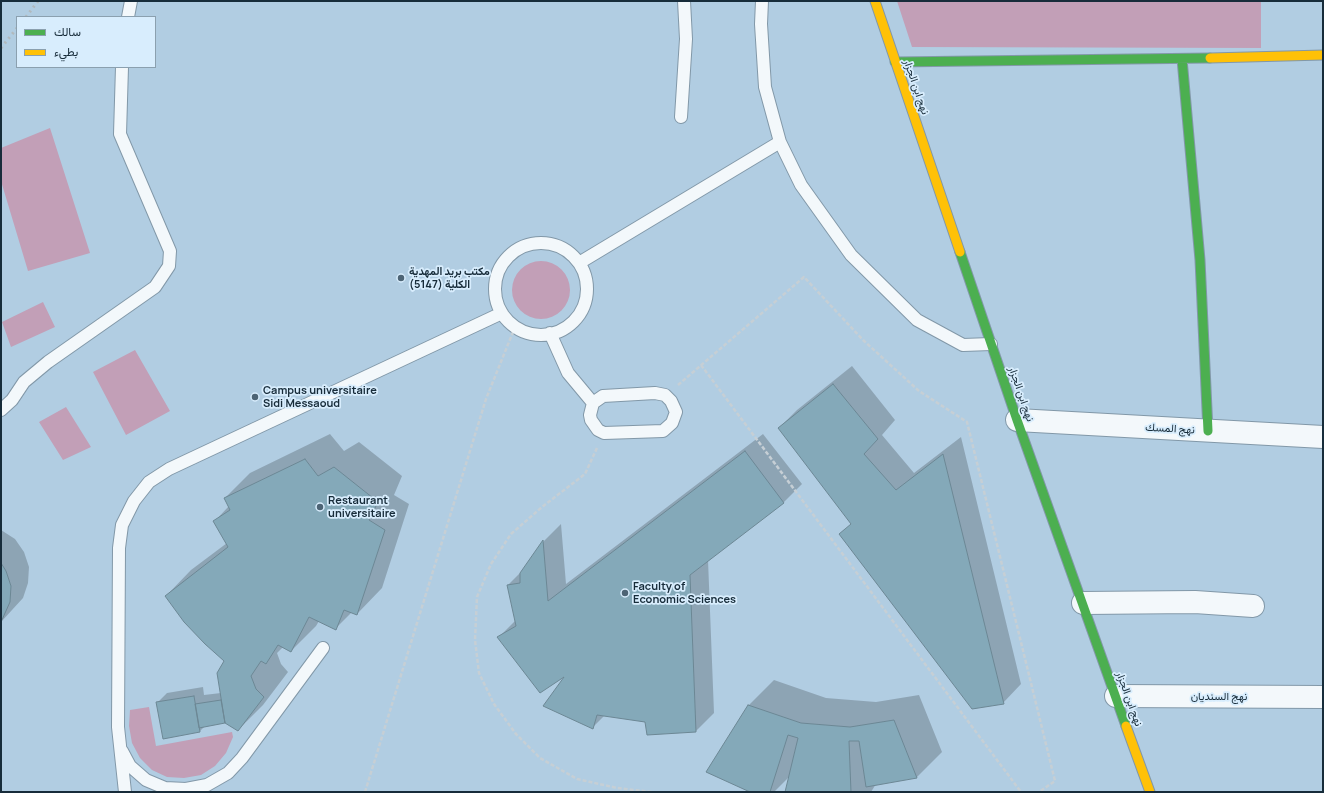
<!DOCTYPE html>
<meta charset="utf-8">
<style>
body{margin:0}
#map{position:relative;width:1324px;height:793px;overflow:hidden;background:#b1cde2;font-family:Manrope,Vazirmatn,sans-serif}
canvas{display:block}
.frame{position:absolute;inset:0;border:2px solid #172c3a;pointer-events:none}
.legend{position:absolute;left:16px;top:16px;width:140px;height:52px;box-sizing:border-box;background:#d8edfd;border:1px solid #8ba0af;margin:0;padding:5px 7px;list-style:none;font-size:12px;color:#172c3a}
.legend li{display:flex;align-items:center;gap:8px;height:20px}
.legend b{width:20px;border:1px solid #8ba0af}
</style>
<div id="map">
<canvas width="1324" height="793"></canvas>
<div class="frame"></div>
<ul class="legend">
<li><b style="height:5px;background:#4caf50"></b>سالك</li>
<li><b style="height:5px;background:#ffc107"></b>بطيء</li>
</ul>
</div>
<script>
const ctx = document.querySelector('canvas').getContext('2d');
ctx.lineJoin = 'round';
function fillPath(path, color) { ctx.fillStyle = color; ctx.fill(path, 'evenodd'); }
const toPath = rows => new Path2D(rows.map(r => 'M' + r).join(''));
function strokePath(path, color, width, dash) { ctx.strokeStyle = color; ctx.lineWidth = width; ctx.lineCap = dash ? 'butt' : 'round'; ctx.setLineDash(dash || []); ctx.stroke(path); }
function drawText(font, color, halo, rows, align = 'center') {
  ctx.font = font + ' Manrope,Vazirmatn,sans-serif'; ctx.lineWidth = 3.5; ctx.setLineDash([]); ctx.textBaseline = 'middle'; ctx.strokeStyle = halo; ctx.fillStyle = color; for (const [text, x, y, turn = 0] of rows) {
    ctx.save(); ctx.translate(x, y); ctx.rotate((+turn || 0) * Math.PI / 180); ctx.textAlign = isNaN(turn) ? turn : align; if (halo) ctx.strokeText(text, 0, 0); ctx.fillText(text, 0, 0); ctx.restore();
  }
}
const green = toPath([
 [897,1,1261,1,1261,48,912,47],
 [50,128,90,253,28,271,1,181,1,148],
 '512 290a29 29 0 1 1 58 0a29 29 0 1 1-58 0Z',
 [43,302,55,327,11,347,2,322],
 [135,350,170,411,126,435,93,372],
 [66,407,91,447,63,460,39,422],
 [149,707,156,746,232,732,233,737,226,753,215,766,201,775,184,778,167,777,152,770,140,758,132,743,129,726,130,710]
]);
const shadow = toPath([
 [852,366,895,420,882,435,914,473,961,437,1021,684,1003,703,852,523,779,428,797,410],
 [330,434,344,451,359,442,402,476,394,495,409,504,382,588,357,614,352,612,335,629,319,621,316,626,291,651,283,647,277,653,281,664,288,672,263,705,238,730,225,722,205,726,200,731,157,703,167,693,203,687,204,695,221,693,226,661,166,596,191,570,227,543,214,522,229,506,225,498,250,473],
 [763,434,802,484,784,502,708,560,714,713,696,731,605,715,593,727,567,673,499,637,516,620,508,585,524,569,544,541,561,524,566,584],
 [1,530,15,539,24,552,29,567,28,583,23,598,1,622],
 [774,680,826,698,876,702,919,695,942,752,917,777,876,784,871,792,786,792,790,776,774,792,752,792,707,772,749,705]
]);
const building = toPath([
 [833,384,878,439,864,454,896,490,943,454,1004,704,972,709,839,534,851,524,778,428,833,384],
 [745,451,784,503,690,575,696,732,647,735,645,722,597,715,593,729,543,706,564,677,540,693,497,637,516,626,507,585,520,583,520,573,543,540,548,601,745,451],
 [305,459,318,476,334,467,378,502,369,520,385,530,357,615,344,610,336,630,309,617,291,652,278,645,266,664,261,661,251,676,256,689,264,697,238,731,225,723,217,673,224,661,205,644,184,622,165,596,228,547,213,521,230,510,224,498,305,459],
 [1,563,6,571,11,586,10,602,1,622,1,563],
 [194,696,200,732,163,739,156,702,194,696],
 [221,700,225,723,199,728,195,704,221,700],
 [748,705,801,723,850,727,894,720,917,778,866,787,859,741,849,741,851,792,785,792,798,738,788,735,770,792,750,792,706,772,748,705]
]);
const path = toPath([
 [701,365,1021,792],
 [678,385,804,277,863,340,919,391,967,422,1055,781,1039,792],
 [597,448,585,474,542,507,511,534,491,564,477,597,475,640,479,673,494,704,516,734,540,758,577,779,617,788,652,792],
 [365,792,486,399,515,327]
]);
const lane = toPath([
 [762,1,761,24,765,87,780,142,801,185,851,255,917,320,963,345,991,344],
 [128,17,131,1],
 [681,117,686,39,684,1],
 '495 289a46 46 0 1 1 92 0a46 46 0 1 1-92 0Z',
 [579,263,780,142],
 [550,333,568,373,593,403],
 [655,393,665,395,671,401,676,412,672,423,663,431,604,433,598,430,591,420,590,415,593,403,603,396,655,393],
 [1,410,12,400,24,382,48,362,155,287,169,266,170,251,120,134,122,67],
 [122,751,130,766,146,780,165,788,186,789,207,785,228,773,242,758,323,648],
 [125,792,118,727,119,548,122,525,134,501,149,482,169,469,502,313]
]);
const street = toPath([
 [1017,420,1323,437],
 [1083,603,1195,602,1253,606],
 [1116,696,1323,697]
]);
const fast = toPath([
 [1182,59,1200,260,1208,431],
 [895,62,1210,58],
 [960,252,1017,420,1126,726]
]);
const slow = toPath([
 [875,1,960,252],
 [1210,58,1323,55],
 [1126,726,1150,792]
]);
const rail = toPath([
 [26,17,38,1],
 [1,48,17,28]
]);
const markers = [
 [401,278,4,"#4d6475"],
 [255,397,4,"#4d6475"],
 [320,507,4,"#4d6475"],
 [625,593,4,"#4d6475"]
];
const streetNames = [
 ["نهج ابن الجزار",916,87,71],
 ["نهج ابن الجزار",1021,394,71],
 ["نهج المسك",1170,429,3],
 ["نهج السنديان",1219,697],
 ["نهج ابن الجزار",1129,699,70]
];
const poiNames = [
 ["مكتب بريد المهدية",409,272],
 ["الكلية (5147)",409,285],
 ["Campus universitaire",263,391],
 ["Sidi Messaoud",263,404],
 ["Restaurant",328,501],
 ["universitaire",328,514],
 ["Faculty of",633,587],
 ["Economic Sciences",633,600]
];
fillPath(green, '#c29fb7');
fillPath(shadow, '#0003');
fillPath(building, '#84a9b9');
strokePath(building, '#6c8794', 1);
strokePath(lane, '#8298a8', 14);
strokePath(street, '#8298a8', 24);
strokePath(fast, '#8298a8', 11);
strokePath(slow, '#8298a8', 11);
strokePath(path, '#c6cfd5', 2.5, [4, 2]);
strokePath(lane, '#f3f8fb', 12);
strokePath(street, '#f3f8fb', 22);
strokePath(fast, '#4caf50', 9);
strokePath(slow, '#ffc107', 9);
strokePath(rail, '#b1b9bd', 3, [2, 4]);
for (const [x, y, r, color] of markers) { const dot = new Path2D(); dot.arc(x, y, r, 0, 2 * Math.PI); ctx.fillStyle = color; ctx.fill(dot); strokePath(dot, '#d8edfd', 1.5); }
drawText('11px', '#172c3a', '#d8edfd', streetNames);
drawText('bold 11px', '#172c3a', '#d8edfd', poiNames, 'left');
</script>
